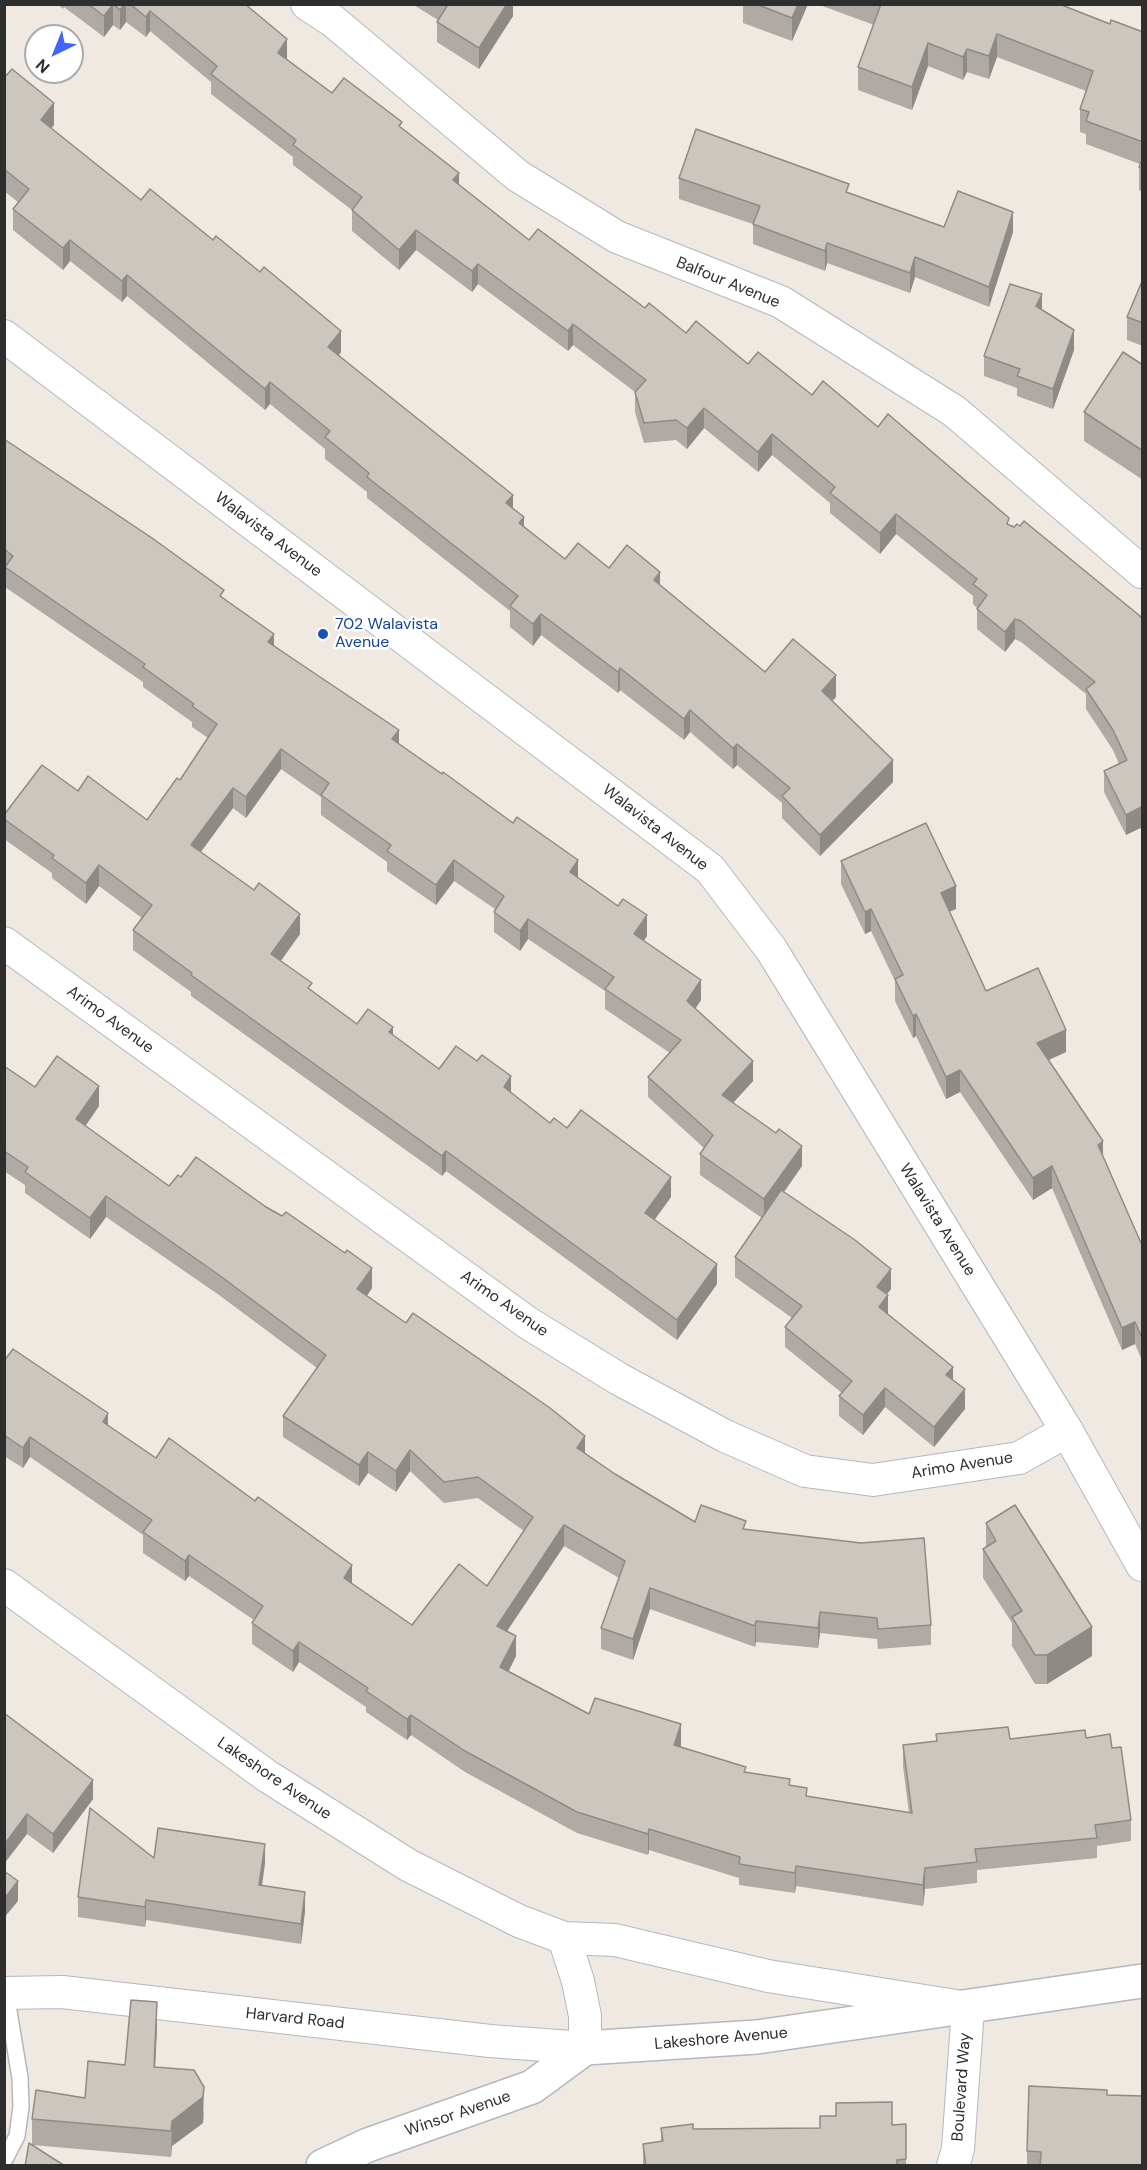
<!DOCTYPE html>
<style>
body{margin:0}
#map{position:relative;width:1147px;height:2170px;overflow:hidden;background:#efe9e1;font-family:"DM Sans",sans-serif}
canvas{display:block}
.frame{position:absolute;inset:0;border:6px solid #2e2e2e;pointer-events:none}
.north{position:absolute;left:24px;top:24px;width:60px;height:60px;box-sizing:border-box;background:#fff;border:2px solid #ababab;border-radius:50%;rotate:223deg;font-size:16px;font-weight:700;line-height:24px;text-align:center;color:#2e2e2e}
.north::after{content:'';display:block;margin:auto;width:21px;height:27px;background:#4264fb;clip-path:polygon(50% 0,100% 100%,50% 72%,0 100%)}
</style>
<div id="map">
<canvas width="1147" height="2170"></canvas>
<div class="frame"></div>
<div class="north">N</div>
</div>
<script>
const ctx = document.querySelector('canvas').getContext('2d');
ctx.lineJoin = 'round';
const toPath = rows => new Path2D(rows.map(r => 'M' + r).join(''));
function strokePath(path, color, width, dash) { ctx.strokeStyle = color; ctx.lineWidth = width; ctx.lineCap = dash ? 'butt' : 'round'; ctx.setLineDash(dash || []); ctx.stroke(path); }
function fillPath(path, color) { ctx.fillStyle = color; ctx.fill(path, 'evenodd'); }
function drawText(font, color, halo, rows, align = 'center') {
  ctx.font = font + ' "DM Sans",sans-serif'; ctx.lineWidth = 5; ctx.setLineDash([]); ctx.textBaseline = 'middle'; ctx.strokeStyle = halo; ctx.fillStyle = color; for (const [text, x, y, turn = 0] of rows) {
    ctx.save(); ctx.translate(x, y); ctx.rotate((+turn || 0) * Math.PI / 180); ctx.textAlign = isNaN(turn) ? turn : align; if (halo) ctx.strokeText(text, 0, 0); ctx.fillText(text, 0, 0); ctx.restore();
  }
}
const lane = toPath([
 [4,2161,17,2136,21,2107,20,2078,6,1993]
]);
const street = toPath([
 [307,4,333,21,518,176,617,237,781,302,954,411,1142,572],
 [4,336,710,869,771,949,1067,1431,1142,1565],
 [4,943,528,1323,619,1379,725,1436,805,1471,873,1480,1019,1458,1067,1431],
 [4,1585,267,1776,408,1865,519,1921,564,1938,615,1940,768,1976,968,2008,958,2149,953,2166],
 [4,1993,62,1992,490,2041,585,2048,585,2016,578,1981,564,1938]
]);
const secondary = toPath([
 [323,2166,368,2145,532,2087,585,2048,757,2037,1142,1981]
]);
const wall = toPath([
 [57,4,245,4,287,59,332,93,402,129,459,185,529,240,686,333,748,364,878,427,1009,525,1140,616,1126,835,1104,792,1104,771,1119,764,1113,750,1086,709,1086,694,1021,642,1015,639,1005,652,977,629,977,608,973,604,973,596,896,534,880,554,830,513,830,503,772,455,758,472,704,428,687,449,676,440,644,443,635,412,635,392,573,345,568,351,478,284,472,292,416,250,399,270,352,231,352,210,293,165,293,157,211,94,211,82,150,31,146,37,126,22,120,30,113,25,104,37,64,7,63,9],
 [412,4,513,4,513,16,479,69,437,42,437,22,438,20],
 [743,4,808,4,792,41,743,23],
 [817,4,1059,4,1110,24,1143,32,1143,192,1139,190,1139,167,1140,164,1086,144,1086,134,1080,132,1080,109,1086,91,997,57,989,79,967,72,963,80,928,66,912,110,858,90,858,67,874,25],
 [4,78,54,125,51,129,141,200,341,352,339,355,513,508,524,526,565,559,609,568,660,585,765,672,836,697,832,701,893,782,820,856,782,818,782,803,737,765,733,769,690,732,684,740,620,690,618,693,541,635,533,646,510,627,510,611,367,498,367,492,325,459,325,449,270,404,265,410,127,296,122,302,70,261,63,270,13,230,13,209,18,202,4,191],
 [679,178,849,193,944,227,1013,232,989,307,915,277,910,293,827,263,825,271,753,244,753,224,679,199],
 [1143,279,1143,346,1127,340,1127,317],
 [1042,310,1074,350,1053,409,1017,396,1017,388,984,376,984,356],
 [1143,365,1143,480,1084,441,1084,412],
 [4,439,224,598,274,645,399,744,578,878,647,936,644,941,701,1000,695,1009,753,1081,733,1103,802,1166,784,1192,891,1289,887,1294,888,1315,953,1380,965,1409,934,1447,885,1407,863,1435,839,1416,839,1396,842,1393,785,1347,785,1327,792,1318,735,1277,735,1257,762,1218,700,1175,700,1154,704,1148,648,1097,648,1077,670,1053,605,1009,605,991,528,939,520,951,494,932,494,912,495,909,454,881,436,905,387,871,387,862,321,815,321,797,281,769,246,818,233,808,201,852,300,934,281,961,312,991,357,1024,393,1035,439,1069,511,1093,550,1123,567,1128,671,1197,654,1220,717,1284,677,1340,446,1171,442,1176,191,996,191,992,133,950,133,930,142,918,99,886,86,904,52,878,52,873,4,839,4,815,78,791,147,820,180,780,208,738,192,727,192,722,143,687,143,682,5,587],
 [841,861,956,909,949,912,986,991,1066,1052,1049,1060,1103,1157,1141,1243,1143,1242,1143,1363,1135,1344,1122,1350,1052,1188,1033,1200,960,1092,946,1099,916,1036,913,1038,895,1001,895,981,871,931,865,934,841,884],
 [4,1066,35,1087,99,1106,85,1126,169,1186,372,1288,367,1296,615,1474,695,1522,746,1530,931,1625,931,1645,878,1649,877,1639,820,1633,818,1648,756,1642,755,1647,650,1609,633,1660,601,1649,601,1628,619,1578,564,1546,507,1631,516,1656,509,1671,589,1714,681,1745,680,1747,746,1772,790,1786,807,1797,909,1813,903,1766,903,1745,936,1741,936,1734,1010,1739,1086,1738,1112,1748,1131,1820,1131,1841,1097,1846,1097,1858,977,1870,977,1883,925,1889,923,1906,796,1886,795,1893,739,1885,739,1878,649,1850,648,1855,577,1833,465,1772,411,1735,407,1740,366,1712,366,1707,299,1662,293,1672,252,1644,252,1623,254,1620,189,1576,185,1581,143,1553,143,1535,30,1457,23,1468,4,1456,4,1361,108,1426,156,1458,352,1584,412,1625,487,1586,524,1531,478,1498,444,1503,410,1471,396,1492,368,1473,359,1486,283,1437,283,1416,317,1368,219,1295,106,1217,90,1239,25,1193,25,1185,4,1171],
 [986,1523,1092,1656,1047,1684,1035,1684,1012,1646,1012,1623,983,1578,983,1549,986,1547],
 [5,1714,93,1799,53,1853,27,1834],
 [154,1858,265,1863,262,1885,305,1911,301,1944,146,1920,145,1927,78,1917,78,1897],
 [157,2027,155,2067,204,2113,203,2123,172,2146,171,2157,32,2145,32,2119,85,2098,125,2065],
 [1107,2095,1143,2166,1027,2166,1027,2151],
 [906,2124,906,2166,643,2166,643,2144,661,2141,661,2128,693,2129,820,2128]
]);
const shadedWall = toPath([
 [113,4,113,25,104,37,104,16],
 [124,4,126,4,126,22,120,30,120,10],
 [507,4,513,4,513,16,479,69,479,48],
 [798,4,808,4,792,41,792,18],
 [150,11,150,31,146,37,146,17],
 [997,34,997,57,989,79,989,56],
 [287,39,287,60,278,53],
 [928,43,928,66,912,110,912,87],
 [967,49,967,72,963,80,963,57],
 [54,103,54,125,41,142,41,120],
 [459,173,459,193,453,180],
 [1013,212,1013,232,989,307,989,287],
 [416,230,416,250,399,270,399,250],
 [70,240,70,261,63,270,63,248],
 [827,243,827,263,825,271,825,251],
 [915,257,915,277,910,293,910,273],
 [478,264,478,284,472,292,472,271],
 [127,275,127,296,122,302,122,281],
 [1042,294,1042,314,1036,306],
 [573,324,573,345,568,351,568,331],
 [1074,330,1074,350,1053,409,1053,389],
 [341,331,341,352,328,369,328,347],
 [270,382,270,404,265,410,265,389],
 [704,408,704,428,687,449,687,428],
 [772,434,772,455,758,472,758,452],
 [513,495,513,516,506,503],
 [896,514,896,534,880,554,880,533],
 [524,517,524,539,519,523],
 [660,572,660,593,654,580],
 [541,614,541,635,533,646,533,624],
 [1015,619,1015,639,1005,652,1005,632],
 [274,634,274,654,268,642],
 [620,668,620,690,618,693,618,672],
 [836,675,836,697,822,712,822,691],
 [690,710,690,732,684,740,684,719],
 [399,730,399,750,392,739],
 [737,744,737,765,733,769,733,748],
 [281,749,281,769,246,818,246,797],
 [893,760,893,782,820,856,820,835],
 [233,788,233,808,191,865,191,845],
 [1143,806,1143,827,1126,835,1126,815],
 [454,860,454,881,436,905,436,885],
 [578,860,578,880,570,872],
 [99,865,99,886,86,904,86,883],
 [956,886,956,909,941,915,941,893],
 [871,909,871,931,865,934,865,912],
 [300,914,300,934,271,974,271,954],
 [647,915,647,936,634,954,634,934],
 [528,919,528,939,520,951,520,931],
 [701,980,701,1000,687,1021,687,1001],
 [916,1014,916,1036,913,1038,913,1016],
 [393,1027,393,1047,389,1032],
 [1066,1030,1066,1052,1037,1065,1037,1043],
 [753,1061,753,1081,722,1115,722,1095],
 [960,1070,960,1092,946,1099,946,1077],
 [511,1076,511,1096,504,1087],
 [99,1086,99,1106,76,1140,76,1119],
 [1103,1141,1103,1163,1098,1145],
 [802,1146,802,1166,764,1220,764,1199],
 [446,1151,446,1171,442,1176,442,1156],
 [1052,1166,1052,1188,1033,1200,1033,1178],
 [671,1177,671,1197,645,1233,645,1213],
 [106,1196,106,1217,90,1239,90,1218],
 [717,1264,717,1284,677,1340,677,1320],
 [372,1268,372,1288,357,1310,357,1289],
 [891,1269,891,1289,877,1306,877,1287],
 [888,1295,888,1315,879,1307],
 [1135,1322,1135,1344,1122,1350,1122,1328],
 [953,1367,953,1386,946,1375],
 [885,1388,885,1407,863,1435,863,1415],
 [965,1389,965,1409,934,1447,934,1427],
 [108,1413,108,1434,103,1422],
 [585,1436,585,1457,577,1448],
 [30,1437,30,1457,23,1468,23,1448],
 [410,1450,410,1471,396,1492,396,1471],
 [368,1452,368,1473,359,1486,359,1465],
 [564,1525,564,1546,497,1646,497,1626],
 [189,1555,189,1576,185,1581,185,1561],
 [352,1565,352,1586,344,1578],
 [650,1588,650,1609,633,1660,633,1639],
 [820,1612,820,1633,818,1648,818,1628],
 [756,1621,756,1642,755,1647,755,1626],
 [1092,1627,1092,1656,1047,1684,1047,1655],
 [516,1636,516,1656,500,1687,500,1667],
 [299,1642,299,1662,293,1672,293,1651],
 [411,1715,411,1735,407,1740,407,1719],
 [681,1724,681,1745,674,1766,674,1745],
 [93,1780,93,1799,53,1853,53,1834],
 [27,1814,27,1834,4,1864,4,1845],
 [649,1829,649,1850,648,1855,648,1834],
 [265,1844,265,1863,259,1905,259,1885],
 [796,1866,796,1886,795,1893,795,1873],
 [925,1868,925,1889,923,1906,923,1885],
 [18,1881,18,1901,4,1918,4,1899],
 [305,1892,305,1911,301,1944,301,1924],
 [146,1900,146,1920,145,1927,145,1907],
 [157,2002,157,2027,154,2093,154,2067],
 [204,2087,203,2123,172,2146,171,2157,172,2121]
]);
const building = toPath([
 [88,4,113,4,104,16,88,4],
 [113,4,124,4,120,10,113,4],
 [130,4,245,4,287,39,278,53,332,93,344,78,402,122,399,126,459,173,453,180,529,240,538,229,645,308,649,303,686,333,696,321,748,364,758,352,812,395,823,381,878,427,888,414,1009,518,1007,524,1014,527,1017,524,1020,526,1024,521,1140,616,1143,620,1143,806,1126,815,1104,771,1127,760,1113,730,1086,689,1095,682,1021,621,1015,619,1005,632,977,609,987,595,973,584,977,579,896,514,880,533,830,493,835,487,772,434,758,452,704,408,687,428,676,420,644,423,635,392,646,380,573,324,568,331,478,264,472,271,416,230,399,250,352,210,362,197,293,145,296,140,211,74,217,66,150,11,146,17,130,4],
 [445,4,507,4,479,48,437,22,447,6,445,4],
 [756,4,798,4,792,18,756,4],
 [1059,4,1110,24,1111,20,1143,32,1143,142,1086,121,1089,112,1080,109,1093,71,997,34,989,56,967,49,963,57,928,43,912,87,858,67,881,4,1059,4],
 [12,69,54,103,41,120,141,200,150,189,213,240,216,236,260,272,264,267,341,331,328,347,513,495,506,503,524,517,519,523,565,559,578,543,609,568,627,545,660,572,654,580,765,672,793,639,836,675,822,691,893,760,820,835,782,796,790,788,737,744,733,748,690,710,684,719,620,668,618,672,541,614,533,624,510,606,518,596,367,477,369,473,325,437,330,431,270,382,265,389,127,275,122,281,70,240,63,248,13,209,29,189,4,169,4,78,12,69],
 [696,129,849,184,846,192,944,227,958,191,1013,212,989,287,915,257,910,273,827,243,825,251,753,224,760,206,679,178,696,129],
 [1143,157,1143,169,1139,167,1143,157],
 [1143,279,1143,323,1127,317,1143,279],
 [1010,284,1042,294,1036,306,1074,330,1053,389,1017,376,1020,369,984,356,1010,284],
 [1123,352,1143,365,1143,451,1084,412,1123,352],
 [4,439,152,538,224,590,220,596,274,634,268,642,399,730,392,739,442,774,443,772,513,823,517,817,578,860,570,872,618,906,623,899,647,915,634,934,701,980,687,1001,753,1061,722,1095,776,1133,779,1129,802,1146,764,1199,700,1154,713,1135,648,1077,681,1040,605,989,614,977,528,919,520,931,494,912,504,896,454,860,436,885,387,851,391,845,321,795,329,783,281,749,246,797,233,788,191,845,254,890,259,883,300,914,271,954,312,983,308,988,357,1024,368,1009,393,1027,389,1032,439,1069,456,1046,477,1061,482,1055,511,1076,504,1087,550,1123,554,1118,567,1128,581,1110,671,1177,645,1213,717,1264,677,1320,446,1151,442,1156,191,975,192,973,133,930,152,905,99,865,86,883,52,858,54,855,4,819,4,815,42,765,78,791,88,776,147,820,177,778,180,780,217,724,192,706,194,704,143,667,145,664,5,567,13,556,4,549,4,439],
 [926,823,956,886,941,893,986,991,1038,968,1066,1030,1037,1043,1103,1141,1098,1145,1141,1243,1143,1242,1143,1340,1135,1322,1122,1328,1052,1166,1033,1178,960,1070,946,1077,916,1014,913,1016,895,979,903,975,871,909,865,912,841,861,926,823],
 [57,1056,99,1086,76,1119,169,1186,178,1175,181,1177,196,1157,266,1207,282,1216,286,1212,345,1253,347,1250,372,1268,357,1289,406,1323,413,1313,550,1408,585,1436,577,1448,615,1474,695,1522,701,1505,746,1521,743,1529,861,1543,924,1538,931,1625,878,1629,877,1618,820,1612,818,1628,756,1621,755,1626,650,1588,633,1639,601,1628,625,1561,564,1525,497,1626,516,1636,500,1667,589,1714,595,1698,681,1724,674,1745,746,1767,744,1772,790,1779,789,1785,807,1788,806,1796,912,1813,903,1745,937,1741,936,1734,1008,1727,1010,1739,1085,1730,1086,1738,1110,1734,1112,1748,1121,1747,1131,1820,1095,1825,1097,1838,975,1849,977,1862,925,1868,923,1885,796,1866,795,1873,739,1864,740,1857,649,1829,648,1834,577,1812,465,1751,411,1715,407,1719,366,1691,368,1688,299,1642,293,1651,252,1623,263,1606,189,1555,185,1561,143,1532,152,1520,30,1437,23,1448,4,1435,4,1361,13,1349,108,1413,103,1422,156,1458,169,1438,255,1501,258,1497,352,1565,344,1578,412,1625,459,1564,487,1586,533,1517,478,1477,444,1482,410,1450,396,1471,368,1452,359,1465,283,1416,326,1355,219,1275,106,1196,90,1218,25,1172,28,1167,4,1151,4,1066,35,1087,57,1056],
 [781,1190,855,1240,891,1269,877,1287,888,1295,879,1307,953,1367,946,1375,965,1389,934,1427,885,1388,863,1415,839,1396,852,1381,785,1327,802,1306,735,1257,781,1190],
 [1015,1505,1092,1627,1047,1655,1035,1655,1012,1617,1022,1611,983,1549,996,1541,986,1523,1015,1505],
 [4,1713,93,1780,53,1834,27,1814,4,1845,4,1713],
 [90,1808,154,1858,158,1828,265,1844,259,1885,305,1892,301,1924,146,1900,145,1907,78,1897,90,1808],
 [4,1871,18,1881,4,1899,4,1871],
 [131,2000,157,2002,154,2067,194,2070,204,2087,203,2097,172,2121,171,2131,32,2119,36,2090,85,2098,88,2061,125,2065,131,2000],
 [1029,2086,1107,2090,1107,2095,1143,2096,1143,2166,1040,2166,1041,2152,1027,2151,1029,2086],
 [892,2102,892,2125,906,2124,906,2159,897,2160,897,2166,646,2166,643,2144,663,2141,661,2128,693,2124,693,2129,820,2128,820,2116,836,2116,836,2103,892,2102],
 [29,2143,65,2166,25,2166,29,2143]
]);
const markers = [
 [323,634,6,"#1a4fb4"]
];
const streetNames = [
 ["Balfour Avenue",728,283,22],
 ["Walavista Avenue",268,535,37],
 ["Walavista Avenue",655,828,38],
 ["Arimo Avenue",110,1020,36],
 ["Walavista Avenue",937,1220,58],
 ["Arimo Avenue",504,1304,35],
 ["Arimo Avenue",962,1466,-9],
 ["Lakeshore Avenue",274,1779,34],
 ["Harvard Road",295,2019,6],
 ["Lakeshore Avenue",721,2039,-5],
 ["Boulevard Way",962,2087,-86],
 ["Winsor Avenue",458,2114,-19]
];
const transitNames = [
 ["702 Walavista",335,625],
 ["Avenue",335,643]
];
strokePath(lane, '#b4b7c1', 18);
strokePath(street, '#b4b7c1', 34);
strokePath(secondary, '#b4b7c1', 36);
strokePath(lane, '#fff', 15);
strokePath(street, '#fff', 32);
strokePath(secondary, '#fff', 33);
fillPath(wall, '#afaba4');
fillPath(shadedWall, '#8e8b86');
fillPath(building, '#cbc7bf');
strokePath(building, '#8e8b86', 1.5);
for (const [x, y, r, color] of markers) { const dot = new Path2D(); dot.arc(x, y, r, 0, 2 * Math.PI); ctx.fillStyle = color; ctx.fill(dot); strokePath(dot, '#fff', 2); }
drawText('16px', '#2e2e2e', '#fff', streetNames);
drawText('16px', '#164399', '#fff', transitNames, 'left');
</script>
